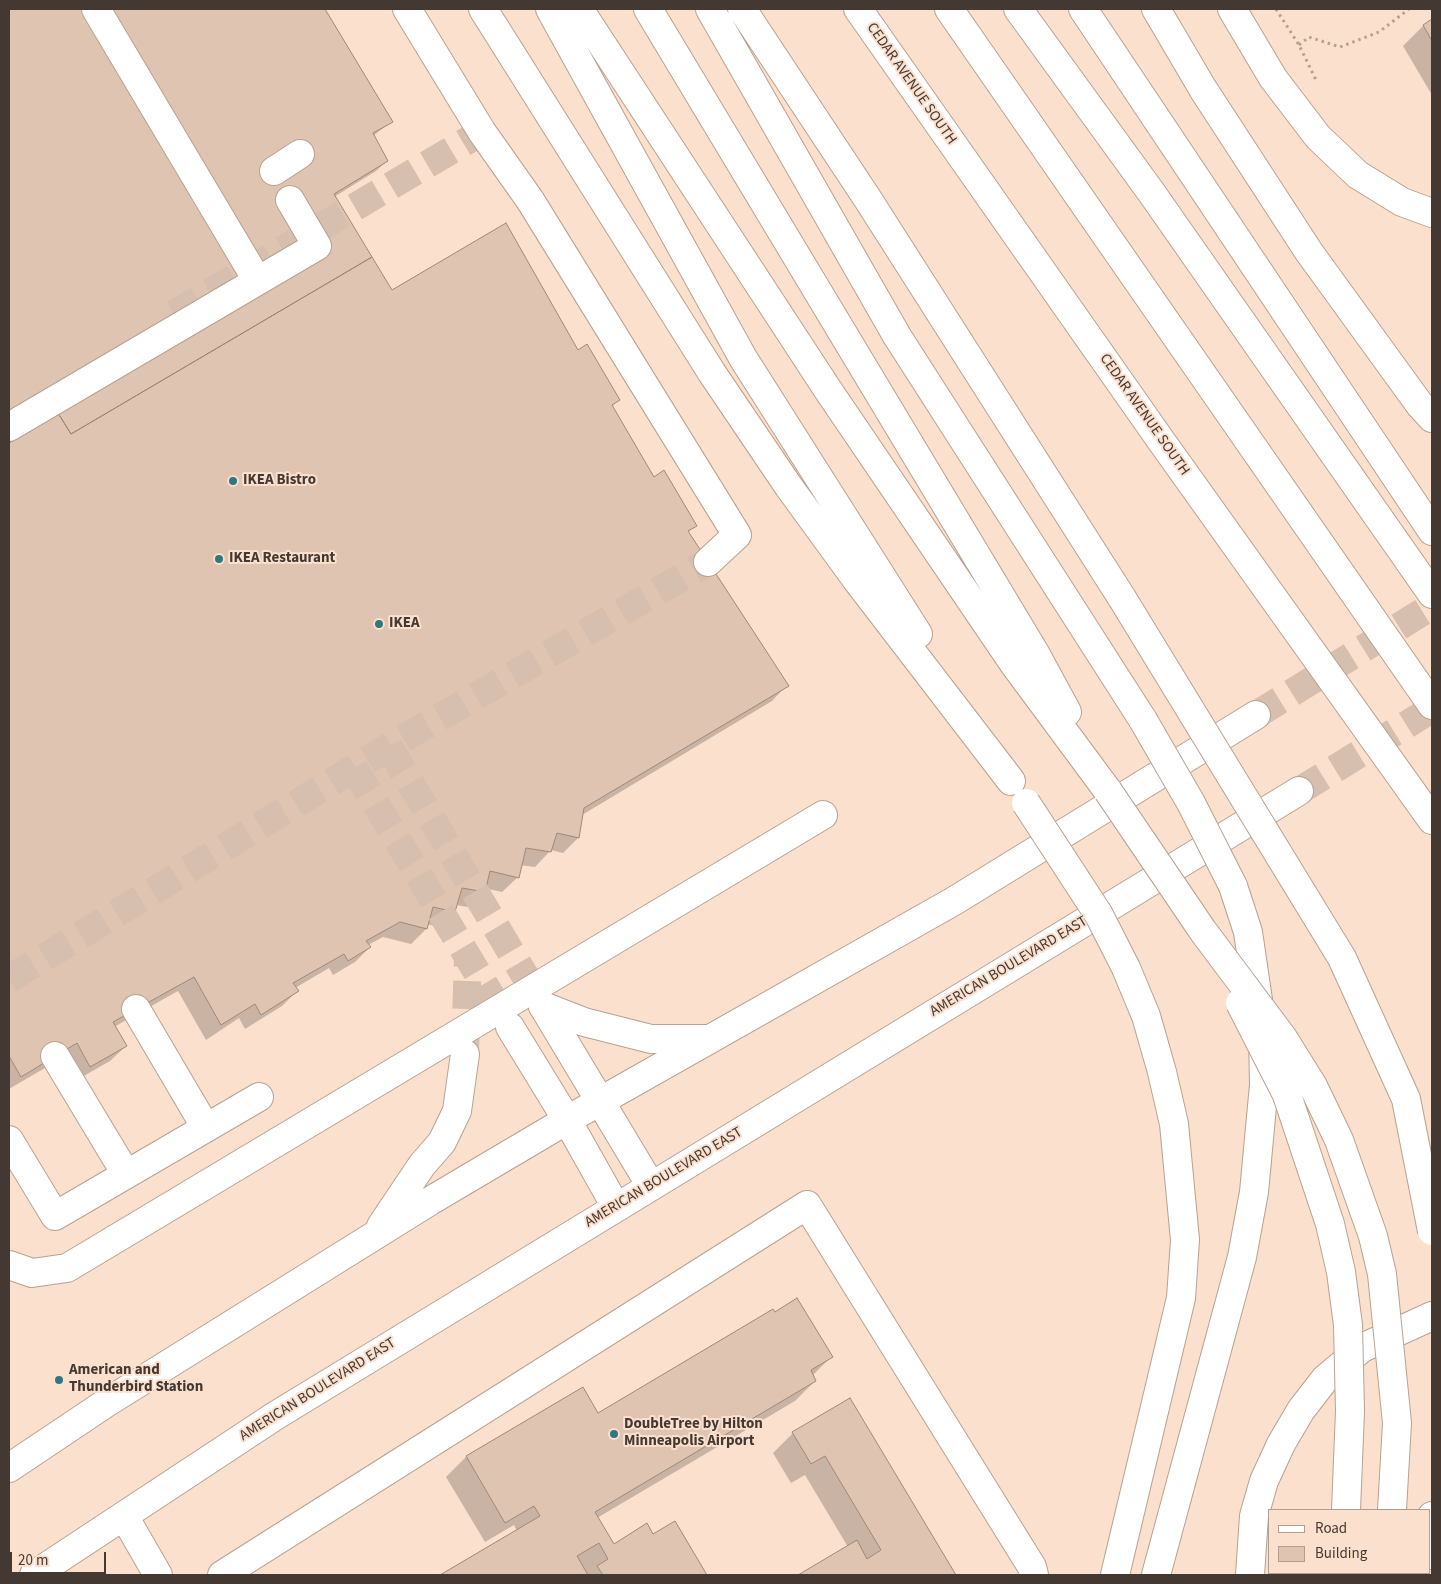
<!DOCTYPE html>
<style>
body{margin:0}
#map{position:relative;width:1441px;height:1584px;overflow:hidden;background:#fbe0cd;font-family:"Source Sans 3",sans-serif}
canvas{display:block}
.frame{position:absolute;inset:0;border:10px solid #443932;pointer-events:none}
.legend{position:absolute;left:1268px;top:1509px;width:162px;height:65px;box-sizing:border-box;background:#fbe0cd;border:1px solid #b29d8f;margin:0;padding:6px 9px;list-style:none;font-size:15px;color:#443932}
.legend li{display:flex;align-items:center;gap:10px;height:25px}
.legend b{width:25px;border:1px solid #b29d8f}
.scale{position:absolute;left:10px;top:1552px;width:96px;height:22px;box-sizing:border-box;border:2px solid #443932;border-top:0;padding-left:6px;font-size:15px;line-height:18px;white-space:nowrap;color:#443932;-webkit-text-stroke:4px #fbe0cd;paint-order:stroke}
</style>
<div id="map">
<canvas width="1441" height="1584"></canvas>
<div class="frame"></div>
<ul class="legend">
<li><b style="height:6px;background:#fff"></b>Road</li>
<li><b style="height:14px;background:#dec4b1"></b>Building</li>
</ul>
<div class="scale">20 m</div>
</div>
<script>
const ctx = document.querySelector('canvas').getContext('2d');
ctx.lineJoin = 'round';
function fillPath(path, color) { ctx.fillStyle = color; ctx.fill(path, 'evenodd'); }
const toPath = rows => new Path2D(rows.map(r => 'M' + r).join(''));
function strokePath(path, color, width, dash) { ctx.strokeStyle = color; ctx.lineWidth = width; ctx.lineCap = dash ? 'butt' : 'round'; ctx.setLineDash(dash || []); ctx.stroke(path); }
function drawText(font, color, halo, rows, align = 'center') {
  ctx.font = font + ' "Source Sans 3",sans-serif'; ctx.lineWidth = 4; ctx.setLineDash([]); ctx.textBaseline = 'middle'; ctx.strokeStyle = halo; ctx.fillStyle = color; for (const [text, x, y, turn = 0] of rows) {
    ctx.save(); ctx.translate(x, y); ctx.rotate((+turn || 0) * Math.PI / 180); ctx.textAlign = isNaN(turn) ? turn : align; if (halo) ctx.strokeText(text, 0, 0); ctx.fillText(text, 0, 0); ctx.restore();
  }
}
const shadow = toPath([
 [9,9,324,9,391,122,373,136,387,161,376,171,334,197,392,292,578,351,618,400,612,407,654,479,695,525,688,533,787,685,772,701,582,815,578,838,563,853,551,850,535,867,520,865,518,877,502,892,484,888,468,907,456,905,454,911,439,927,427,924,426,929,411,944,383,937,368,945,370,947,355,962,333,975,329,968,295,988,297,991,282,1006,245,1029,239,1018,206,1040,178,991,114,1027,126,1046,110,1061,75,1081,62,1058,9,1089],
 [1432,21,1432,95,1403,46,1423,26],
 [831,1357,812,1376,815,1381,795,1401,597,1518,613,1545,653,1536,675,1523,706,1575,443,1575,517,1531,514,1525,485,1542,446,1477,466,1457,583,1388,598,1415],
 [850,1400,954,1575,800,1575,848,1547,805,1475,791,1483,773,1453,793,1433]
]);
const building = toPath([
 [9,9,325,9,393,122,373,133,388,161,334,194,372,257,71,434,58,413,9,443,9,9],
 [1432,19,1432,41,1423,25,1432,19],
 [506,223,578,350,587,344,620,400,612,405,654,477,664,470,697,526,688,531,789,686,584,808,579,838,557,833,551,852,526,848,519,878,490,871,485,892,462,888,455,912,433,907,427,929,400,922,366,941,371,947,348,961,344,954,293,983,299,991,261,1015,255,1004,221,1025,194,977,113,1022,127,1046,90,1067,77,1043,21,1077,9,1056,9,443,58,413,71,434,372,257,392,290,506,223],
 [797,1298,833,1357,811,1370,816,1381,595,1512,614,1544,647,1523,653,1534,675,1521,707,1575,603,1575,597,1566,608,1559,599,1543,577,1556,588,1575,440,1575,540,1516,534,1506,505,1523,466,1456,583,1387,598,1413,773,1309,775,1312,797,1298],
 [850,1398,956,1575,798,1575,857,1540,867,1559,881,1550,825,1456,811,1464,792,1432,850,1398]
]);
const minorTunnel = toPath([
 [174,314,482,132],
 [389,747,543,1006],
 [354,768,510,1027],
 [9,979,397,742,708,562]
]);
const majorTunnel = toPath([
 [1256,715,1432,606],
 [1299,791,1432,709],
 [465,1051,468,958]
]);
const path = toPath([
 [1276,9,1299,45,1317,82],
 [1299,45,1309,37,1340,47,1379,32,1409,9]
]);
const minor = toPath([
 [96,9,257,280],
 [407,9,482,132,530,200,737,535,708,562],
 [1232,9,1273,78,1318,137,1358,175,1402,202,1432,213],
 [274,171,300,154],
 [9,427,317,246,290,200],
 [543,1006,651,1186],
 [136,1009,206,1128],
 [510,1027,567,1120,616,1207],
 [55,1056,126,1174],
 [9,1140,55,1216,259,1097],
 [9,1265,32,1273,67,1268,823,815],
 [124,1516,158,1575],
 [222,1575,807,1205,1032,1567,1034,1575]
]);
const major = toPath([
 [543,1006,584,1022,651,1039,708,1039],
 [381,1226,422,1165,442,1142,457,1111,465,1054],
 [9,1468,106,1403,430,1201,567,1120,954,901,1256,715],
 [34,1575,275,1416,1299,791]
]);
const highway = toPath([
 [483,9,712,373,789,487,856,579,1011,781],
 [550,9,743,358,918,634],
 [579,9,828,390,1014,664,1108,791],
 [648,9,1035,653,1067,712],
 [710,9,897,336,1143,720],
 [742,9,869,201,1122,598],
 [858,9,1162,442,1432,820],
 [949,9,1432,705],
 [1018,9,1151,192,1432,594],
 [1083,9,1432,531],
 [1156,9,1203,89,1309,252,1420,405,1432,418],
 [1430,1555,1432,1516],
 [1115,1575,1181,1298,1185,1240,1174,1124,1162,1072,1146,1016,1126,968],
 [1156,1575,1242,1257,1254,1192,1264,1085,1263,1034,1248,932,1233,886],
 [1250,1575,1254,1516,1264,1481,1281,1444,1301,1410,1325,1379,1362,1348,1432,1316],
 [1342,1575,1342,1573],
 [1385,1575,1386,1573]
]);
const highwayBridge = toPath([
 [1122,598,1342,958,1406,1099,1432,1231],
 [1143,720,1191,803,1233,886],
 [1108,791,1203,931,1283,1038,1313,1086,1339,1140,1373,1236,1382,1274,1397,1423,1392,1510],
 [1026,803,1099,915,1126,968],
 [1240,1003,1287,1095,1330,1224,1341,1272,1348,1325,1350,1411,1346,1510]
]);
const markers = [
 [233,481,5,"#307782"],
 [219,559,5,"#307782"],
 [379,624,5,"#307782"],
 [59,1380,5,"#307782"],
 [614,1434,5,"#307782"]
];
const streetNames = [
 ["CEDAR AVENUE SOUTH",911,84,55],
 ["CEDAR AVENUE SOUTH",1144,415,55],
 ["AMERICAN BOULEVARD EAST",1009,967,-31],
 ["AMERICAN BOULEVARD EAST",664,1178,-31],
 ["AMERICAN BOULEVARD EAST",318,1390,-32]
];
const poiNames = [
 ["IKEA Bistro",243,481],
 ["IKEA Restaurant",229,559],
 ["IKEA",389,624],
 ["American and",69,1371],
 ["Thunderbird Station",69,1388],
 ["DoubleTree by Hilton",624,1425],
 ["Minneapolis Airport",624,1442]
];
fillPath(shadow, '#0003');
fillPath(building, '#dec4b1');
strokePath(building, '#a08876', 1);
strokePath(minorTunnel, '#d6bfae', 28, [28, 14]);
strokePath(majorTunnel, '#d6bfae', 28, [28, 14]);
strokePath(minor, '#b9a18f', 30);
strokePath(major, '#b9a18f', 30);
strokePath(highway, '#b9a18f', 30);
strokePath(path, '#b5a092', 3, [2.5, 4]);
strokePath(minor, '#fff', 28);
strokePath(major, '#fff', 28);
strokePath(highway, '#fff', 28);
strokePath(highwayBridge, '#b9a18f', 30, []);
strokePath(highwayBridge, '#fff', 28);
for (const [x, y, r, color] of markers) { const dot = new Path2D(); dot.arc(x, y, r, 0, 2 * Math.PI); ctx.fillStyle = color; ctx.fill(dot); strokePath(dot, '#fbe0cd', 2); }
drawText('15px', '#443932', '#fbe0cd', streetNames);
drawText('bold 15px', '#443932', '#fbe0cd', poiNames, 'left');
</script>
